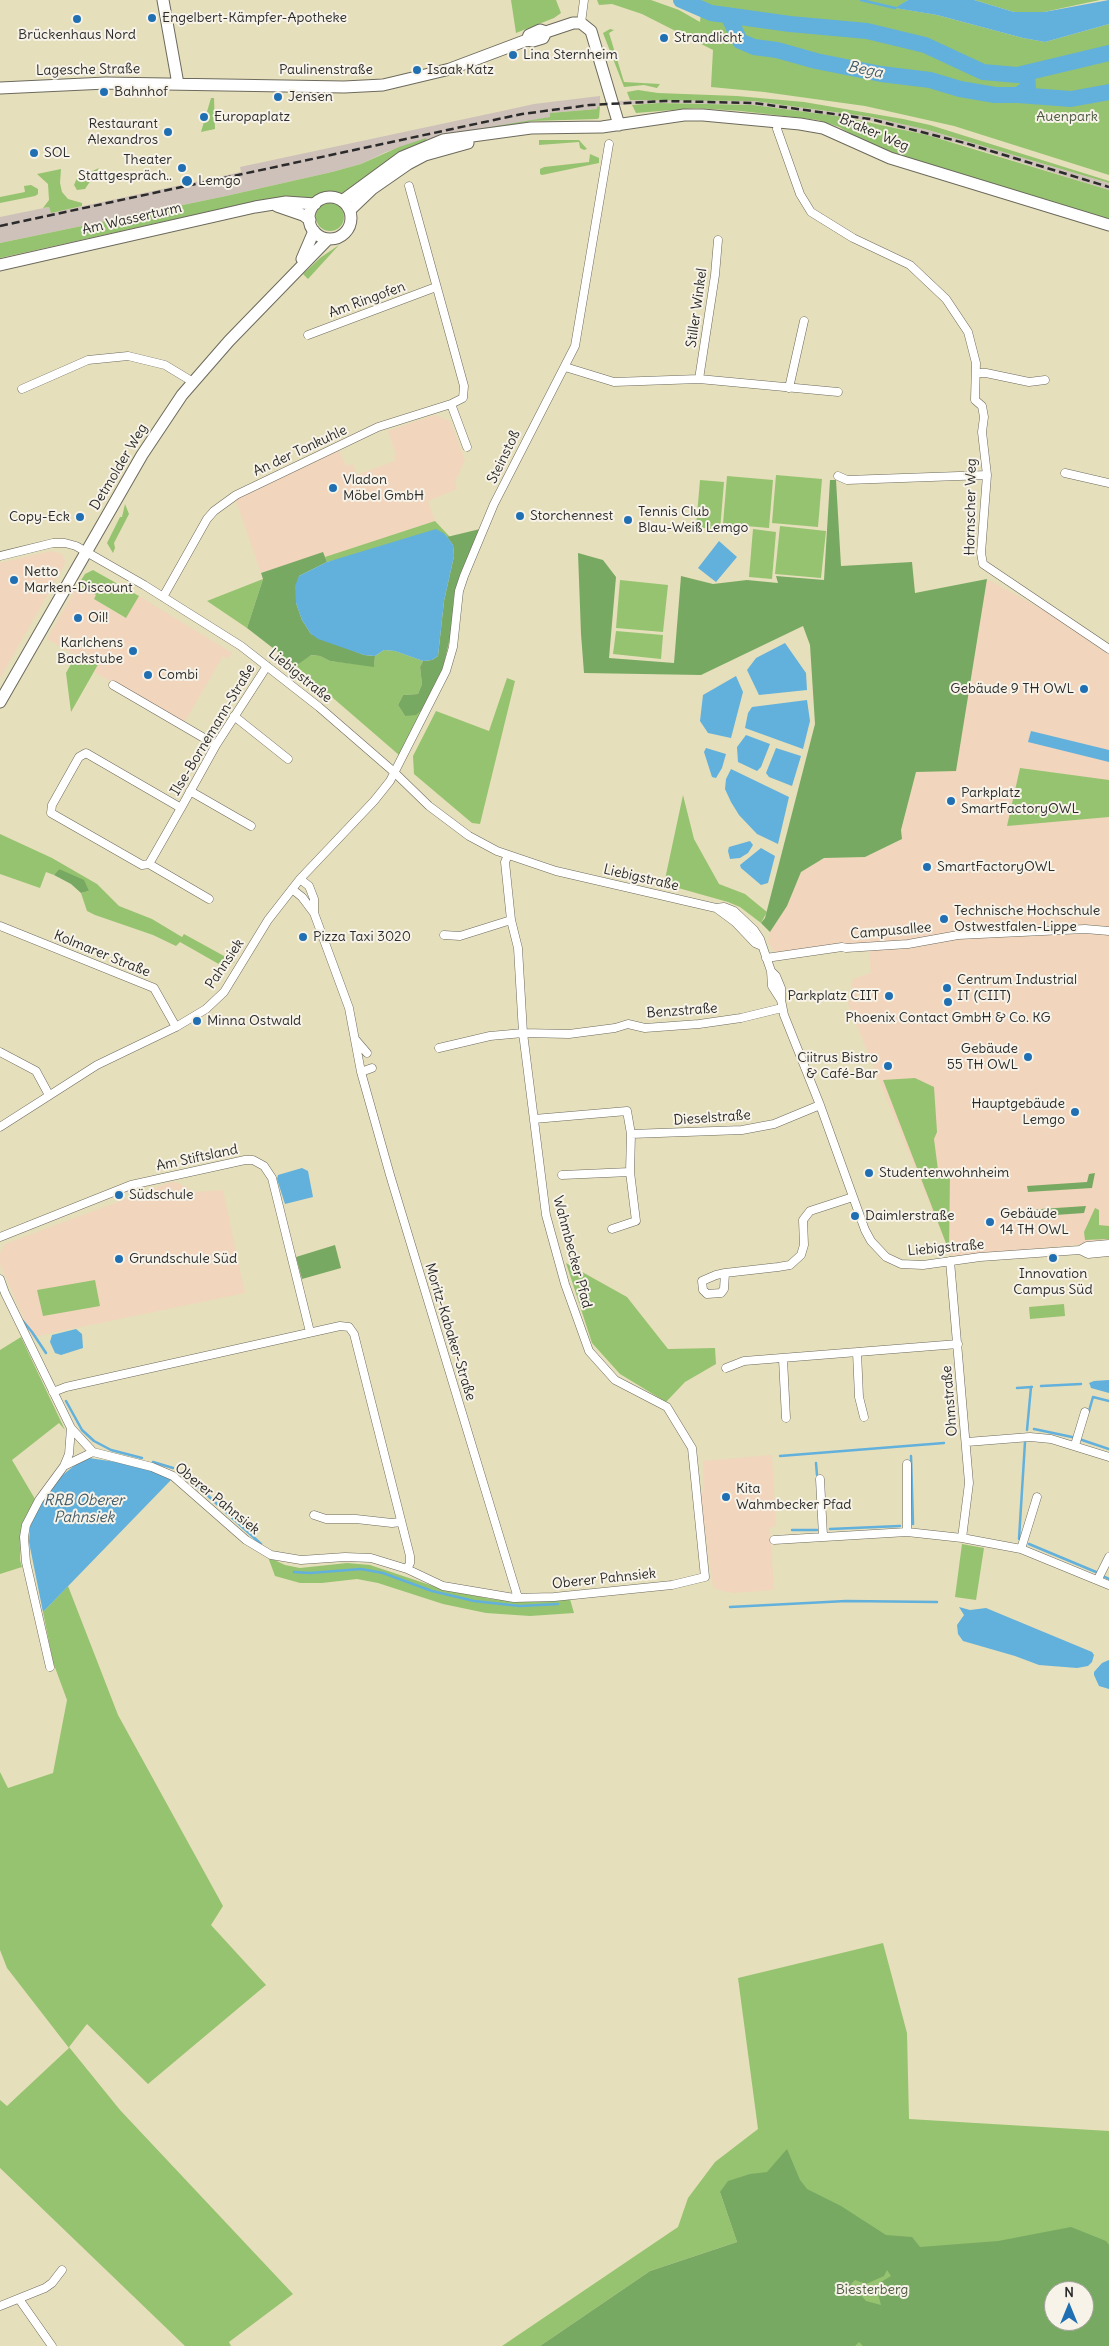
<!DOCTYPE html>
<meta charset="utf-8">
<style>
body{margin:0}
#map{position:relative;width:1109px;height:2346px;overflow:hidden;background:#e6dfbb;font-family:Delius,sans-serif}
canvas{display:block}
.north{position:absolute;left:1044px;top:2281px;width:50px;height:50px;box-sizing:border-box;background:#f7f3e8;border:1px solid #a5a39c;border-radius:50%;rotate:0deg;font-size:14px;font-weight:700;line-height:20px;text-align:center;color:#2b2b2b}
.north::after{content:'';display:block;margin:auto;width:18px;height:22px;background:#1f6fb2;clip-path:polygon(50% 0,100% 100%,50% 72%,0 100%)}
</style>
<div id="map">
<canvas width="1109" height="2346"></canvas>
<div class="north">N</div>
</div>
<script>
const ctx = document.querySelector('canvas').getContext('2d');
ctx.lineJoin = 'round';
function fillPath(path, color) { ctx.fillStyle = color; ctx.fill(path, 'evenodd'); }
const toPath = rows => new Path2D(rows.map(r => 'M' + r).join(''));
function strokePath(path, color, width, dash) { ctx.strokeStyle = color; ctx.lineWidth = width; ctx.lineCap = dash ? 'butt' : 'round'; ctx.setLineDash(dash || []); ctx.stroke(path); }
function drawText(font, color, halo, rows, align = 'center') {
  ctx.font = font + ' Delius,sans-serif'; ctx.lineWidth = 4; ctx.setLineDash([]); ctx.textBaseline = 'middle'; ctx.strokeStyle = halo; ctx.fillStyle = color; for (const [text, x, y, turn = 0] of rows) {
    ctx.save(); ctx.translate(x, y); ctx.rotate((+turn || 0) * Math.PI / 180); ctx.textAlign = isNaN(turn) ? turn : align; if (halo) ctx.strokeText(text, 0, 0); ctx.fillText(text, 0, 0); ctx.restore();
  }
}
const built = toPath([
 [434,415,450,421,465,460,455,482,457,489,428,501,435,521,325,557,323,553,261,573,234,495,336,444,346,466,353,464,357,475,395,461,394,456,396,455,388,431],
 [51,551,62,554,65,560,64,566,0,678,0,563],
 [987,579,1058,618,1109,651,1109,1242,951,1256,848,1004,853,979,871,973,868,944,775,952,768,942,770,932,787,906,801,872,824,858,865,857,902,839,901,830,916,772,956,771],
 [78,585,96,595,94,599,125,618,139,596,232,653,228,659,223,656,184,723,94,672,100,661,84,660,47,639],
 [171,1182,178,1183,195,1192,223,1190,245,1293,32,1337,0,1264,0,1253,5,1244],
 [772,1455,776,1526,770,1528,774,1590,733,1593,719,1590,713,1587,700,1492,704,1491,703,1461]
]);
const industrial = toPath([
 [600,96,600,106,597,107,597,109,550,113,551,117,416,142,386,152,361,164,332,172,226,196,0,243,0,217,49,207,51,213,241,172,240,167,502,111,534,104],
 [665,99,754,101,871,117,928,130,1109,183,1109,190,964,145,870,121,753,105,665,103,620,105,619,101]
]);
const green = toPath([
 [511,0,556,0,561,13,554,18,516,33],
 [597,0,651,0,679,10,700,22,702,0,908,0,896,8,937,15,1023,38,1045,42,1109,24,1109,175,954,126,865,106,764,92,711,87,713,50,642,14,612,4,599,5],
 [974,0,1100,0,1044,12,1014,12],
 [610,29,614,30,609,33,624,82,660,84,657,88,644,85,624,87,603,33],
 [638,90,658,93,737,96,804,102,903,119,930,125,1109,181,1109,183,928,130,871,117,754,101,630,100,627,92],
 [211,98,214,98,215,129,201,132],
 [659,103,753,105,844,117,927,135,1109,190,1109,220,909,160,866,143,839,127,818,120,741,111,696,108,636,113,632,105],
 [600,106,599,118,597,119,533,121,457,135,340,196,329,194,312,200,265,199,0,258,0,243,226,196,332,172,361,164,399,147,426,138,427,141,460,132,550,117,550,113,597,109,597,107],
 [539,140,579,140,587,149,584,150,580,148,579,142,539,145],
 [590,154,599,158,599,163,542,175,540,174,540,169,544,167,589,162],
 [99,168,85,189,77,190,74,185,77,178],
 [61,169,60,183,62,192,68,199,82,203,82,206,51,213,49,207,43,208,49,200,48,184,37,174],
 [31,185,38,189,38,194,35,196,0,203,0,197,25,192,24,186],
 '316 217a14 14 0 1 1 28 0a14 14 0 1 1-28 0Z',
 [339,245,308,279,303,274,320,258],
 [776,475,822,479,818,527,772,523],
 [727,476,773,480,769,528,723,524],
 [700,480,724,482,720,530,696,527],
 [125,504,129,514,114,543,115,548,113,553,107,543,120,517,122,517],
 [435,521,450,537,447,537,445,534,327,562,325,557],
 [780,526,826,531,821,578,775,574],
 [753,529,776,532,772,579,749,577],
 [93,570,139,596,126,618,94,599,96,595,78,585,85,574],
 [263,579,247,628,207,601],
 [620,580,668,585,663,632,616,628],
 [616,631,663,635,661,659,613,654],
 [384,650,395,651,423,661,420,667,422,684,418,694,403,695,398,705,405,716,426,706,399,755,296,666,310,655,320,656,330,661,374,666,375,656],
 [87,654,100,661,71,712,66,673,76,655,84,660],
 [507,678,515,681,480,824,472,823,414,774,413,756,436,711,489,731],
 [1020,768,1109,780,1109,817,1007,826],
 [683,795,694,839,719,884,745,894,767,912,761,923,740,907,728,902,664,884],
 [0,834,52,858,97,884,119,906,152,919,182,937,184,934,235,962,224,967,180,942,176,946,153,935,95,915,87,911,81,893,89,891,59,869,54,875,46,872,40,888,0,874],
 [915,1078,934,1087,937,1132,934,1139,938,1170,950,1173,949,1251,883,1080],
 [1095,1208,1099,1210,1099,1225,1109,1226,1109,1239,1085,1240,1084,1232],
 [566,1263,627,1297,668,1349,715,1348,716,1364,685,1382,666,1402,620,1374,592,1343],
 [95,1280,100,1306,43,1316,37,1290],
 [1064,1304,1065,1316,1030,1319,1029,1307],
 [21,1337,65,1430,59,1423,12,1460,35,1499,24,1520,21,1540,20,1560,22,1567,0,1574,0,1350],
 [962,1544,984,1548,976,1600,955,1597],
 [268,1557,285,1565,300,1568,347,1563,370,1565,442,1589,491,1599,534,1602,570,1599,574,1613,530,1616,486,1613,443,1604,378,1583,357,1579,322,1583,300,1583,275,1576],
 [68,1586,118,1715,223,1906,211,1925,266,1985,148,2084,87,2024,69,2047,120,2110,293,2294,229,2342,231,2346,185,2346,0,2168,0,2100,7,2106,69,2048,7,1968,0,1950,0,1772,8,1788,53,1773,67,1700,53,1662,43,1612],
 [883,1943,907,2033,909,2119,1109,2131,1109,2346,828,2346,754,2236,720,2192,737,2242,650,2271,540,2346,502,2346,678,2227,688,2198,715,2162,758,2129,738,1978],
 [1054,2291,1084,2291,1084,2321,1054,2321]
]);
const forest = toPath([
 [830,480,836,480,841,566,912,562,915,593,987,579,956,771,916,772,901,830,902,839,865,857,824,858,801,872,787,906,770,932,761,923,765,918,815,724,810,645,803,626,701,675,584,673,581,634,578,553,603,560,616,577,609,658,674,663,681,576,713,584,747,580,778,583,776,576,824,580],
 [480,529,454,596,452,629,443,668,426,706,416,715,405,716,398,705,403,695,418,694,422,684,420,667,423,661,432,660,438,656,444,601,454,556,453,545,447,537],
 [323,552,327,562,299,576,296,603,302,620,311,634,364,655,375,656,374,667,330,661,320,656,311,655,296,666,247,628,263,579,261,573],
 [59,869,84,880,89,891,81,893,71,884,54,875],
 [1095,1173,1092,1188,1028,1192,1027,1186,1087,1182,1089,1174],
 [1086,1206,1084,1213,1027,1217,1026,1210],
 [335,1245,341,1268,302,1279,296,1257],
 [787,2149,800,2180,807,2189,841,2206,886,2235,912,2237,920,2247,998,2241,1071,2227,1106,2241,1109,2245,1109,2346,863,2346,859,2342,855,2346,540,2346,650,2271,737,2242,720,2192,728,2181,750,2174,767,2172],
 [887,2270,891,2276,881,2282,877,2290,881,2305,866,2301,851,2284,855,2280,866,2284,884,2276],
 [1054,2291,1084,2291,1084,2321,1054,2321]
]);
const water = toPath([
 [908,0,974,0,1014,12,1044,12,1109,0,1109,24,1045,42,1023,38,937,15,895,8],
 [436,529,445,534,453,545,454,556,444,601,438,656,432,660,423,661,395,651,384,650,375,656,364,655,318,639,311,634,302,620,296,603,295,586,299,576,327,562],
 [719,541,737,557,716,582,698,568],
 [785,643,806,673,807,690,759,695,747,670,756,658],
 [736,676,743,692,731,738,708,733,700,721,703,695],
 [807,700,810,721,803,749,745,728,748,713,752,707],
 [1031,731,1109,750,1109,762,1028,742],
 [746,735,770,744,761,767,757,771,738,762,737,747],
 [706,748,726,754,722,768,716,778,712,777,704,752],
 [776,748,801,756,792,786,769,777,766,773],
 [731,769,789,797,778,844,757,834,739,815,731,802,725,789,726,779],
 [750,841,753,845,748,853,740,858,730,859,728,851,729,847],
 [761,848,775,856,768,883,761,885,741,868,740,865],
 [302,1168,308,1171,313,1197,285,1204,277,1179,278,1175],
 [76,1329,82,1334,83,1348,61,1355,55,1353,50,1342,52,1335],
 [1109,1380,1109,1393,1091,1388,1090,1385,1089,1383,1094,1381],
 [89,1458,116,1462,154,1471,171,1480,43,1612,29,1542,30,1527,40,1503,54,1482,80,1461],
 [959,1607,970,1610,986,1608,1092,1652,1094,1655,1092,1662,1088,1666,1077,1668,1039,1665,1015,1656,963,1641,958,1634,957,1625,964,1615],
 [1109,1660,1109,1689,1099,1686,1094,1675,1094,1672,1102,1663]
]);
const stream = toPath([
 [861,0,895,8],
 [22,1320,32,1332,46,1353],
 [1041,1386,1081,1384],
 [1017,1388,1032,1387],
 [66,1401,82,1430,94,1441,111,1450,142,1458],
 [1089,1411,1093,1397,1109,1401],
 [1034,1429,1072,1437],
 [1027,1430,1031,1387],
 [1082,1440,1109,1449],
 [780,1456,944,1443],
 [911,1456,913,1524],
 [153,1462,173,1468],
 [816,1463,817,1475],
 [183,1473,261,1544],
 [830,1529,900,1526],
 [792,1530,817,1530],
 [1019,1539,1025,1442],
 [1029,1544,1096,1572],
 [294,1572,310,1573,361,1569,383,1573,432,1591,474,1601,520,1606,558,1604],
 [1105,1577,1109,1579],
 [730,1607,846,1601,937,1602]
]);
const river = toPath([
 [681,0,711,13,790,24,867,31,925,45,983,72,1017,75,1109,53],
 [728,15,740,41,754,47,777,50,816,61,881,74,930,80,960,89,995,95,1018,95,1028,88,1027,73],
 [1018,95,1071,99,1109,92]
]);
const street = toPath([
 [581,23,584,0],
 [778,122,777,129,800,194,811,212,853,238,910,265,946,299,968,332,976,363,975,400,982,406,984,417,982,432,987,475,981,553,983,564,1109,649],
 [409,186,464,386,463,398,451,404],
 [308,335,436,287],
 [565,367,614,382,699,379,838,392],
 [977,373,986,373,1029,382,1045,380],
 [699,379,715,275,718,240],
 [789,388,804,321],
 [22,389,88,360,128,356,165,365,193,382],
 [1065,473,1109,483],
 [838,476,847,480,987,475],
 [0,556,53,543,65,543,76,546,144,585,241,646,319,707,394,772,429,806,469,836,497,851,556,871,716,908,735,922,755,943,762,946],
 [163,597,207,519,214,511,236,495,378,427,451,404,467,447],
 [113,685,216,745],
 [234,716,288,759],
 [190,791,251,826],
 [181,808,149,864,142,865,51,813,52,805,79,757,86,753,181,808,216,745,267,666],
 [149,864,209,899],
 [300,879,309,886,314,899,314,913,349,1008,361,1072,390,1175,518,1598],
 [292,889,302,897,314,913],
 [716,908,724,907,734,911,754,930,760,939,771,971,772,986,781,1000],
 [0,926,154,988,176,1027],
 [444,935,460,936,511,920],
 [766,958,842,947,846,948,908,944,958,935,1085,929,1109,931],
 [771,971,776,976,781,988,781,1000,784,1015,820,1105,865,1230,871,1241,886,1257,901,1264,923,1265,980,1257,1080,1250,1087,1246,1109,1244],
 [355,1039,367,1053],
 [439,1048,490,1036,523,1033,569,1034,615,1028,628,1024,645,1028,699,1024,741,1018,782,1008],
 [0,1052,36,1071,49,1095],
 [361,1072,372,1068],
 [534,1119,627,1111,631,1134,630,1172,562,1175],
 [0,1127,97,1065,176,1027,206,1009,224,992,268,920,300,879,374,801,390,781,446,671,453,647,459,591,464,576,494,504,575,346,609,144],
 [631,1134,742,1130,774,1124,820,1105],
 [612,1229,636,1221,630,1172],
 [0,1237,131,1185,245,1160,253,1160,264,1166,272,1178,310,1332],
 [1080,1250,1088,1254,1109,1252],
 [950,1261,969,1483,962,1538],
 [725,1273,724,1289,721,1293,707,1294,703,1290,702,1281,716,1275,725,1273,778,1267,790,1265,801,1255,804,1245,803,1220,810,1211,853,1197],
 [0,1279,5,1293,71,1428,93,1452,152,1467,173,1476,246,1540,271,1555,301,1560,345,1557,371,1558,407,1569,443,1586,514,1598,554,1597,672,1585,705,1577,692,1448,667,1407,615,1380,589,1351,565,1284,546,1215,523,1033,518,948,511,920,505,862,508,855],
 [857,1352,859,1397,864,1417],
 [783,1359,786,1418],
 [726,1368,744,1361,958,1344],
 [53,1392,66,1387,340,1326,349,1327,354,1334,410,1556,410,1563,407,1569],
 [967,1442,1030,1437,1051,1439,1109,1457],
 [1075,1445,1085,1412],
 [907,1464,907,1532],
 [64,1466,69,1454,71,1428],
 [820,1479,823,1536],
 [314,1515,326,1519,356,1519,392,1523,401,1522],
 [774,1540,907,1532,962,1538,1021,1549,1109,1585],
 [1021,1549,1037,1497],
 [1098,1579,1109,1557],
 [50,1667,26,1562,24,1537,26,1525,39,1500,64,1466,93,1452],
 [19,2299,52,2346],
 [0,2306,45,2288,52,2283,62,2270]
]);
const secondary = toPath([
 [163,0,178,84],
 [527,40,529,35,540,30,546,32,573,23,581,23,591,31,619,125],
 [0,88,106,83,344,87,383,85,450,69,527,40,533,41,543,38,546,32],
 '309 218a21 21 0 1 1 42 0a21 21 0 1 1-42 0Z',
 [342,201,402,157,443,140,531,128,602,127,684,115,703,115,800,124,823,128,890,158,1109,225],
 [277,206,303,215,310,220],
 [350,210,372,189,408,164,425,155,468,143],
 [302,259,314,231],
 [0,265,255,207,286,202,315,204],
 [0,702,142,455,182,395,229,341,328,239]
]);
const rail = toPath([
 [0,226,522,114,590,105,665,101,754,103,870,119,965,143,1109,187]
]);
const markers = [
 [152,18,5,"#1f6fb2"],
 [77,19,5,"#1f6fb2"],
 [664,38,5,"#1f6fb2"],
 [513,55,5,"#1f6fb2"],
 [417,70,5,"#1f6fb2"],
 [104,92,5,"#1f6fb2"],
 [278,97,5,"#1f6fb2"],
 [204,117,5,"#1f6fb2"],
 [168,132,5,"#1f6fb2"],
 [34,153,5,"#1f6fb2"],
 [182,168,5,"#1f6fb2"],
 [187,181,6,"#1f6fb2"],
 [333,488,5,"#1f6fb2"],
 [520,516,5,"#1f6fb2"],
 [80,517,5,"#1f6fb2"],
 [628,520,5,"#1f6fb2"],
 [14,580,5,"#1f6fb2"],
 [78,618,5,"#1f6fb2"],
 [133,651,5,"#1f6fb2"],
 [148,675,5,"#1f6fb2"],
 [1084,689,5,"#1f6fb2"],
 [951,801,5,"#1f6fb2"],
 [927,867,5,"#1f6fb2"],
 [944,919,5,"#1f6fb2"],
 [303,937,5,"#1f6fb2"],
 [947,988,5,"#1f6fb2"],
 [889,996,5,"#1f6fb2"],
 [948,1002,5,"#1f6fb2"],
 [197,1021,5,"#1f6fb2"],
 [1028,1057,5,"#1f6fb2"],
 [888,1066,5,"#1f6fb2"],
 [1075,1112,5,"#1f6fb2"],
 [869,1173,5,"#1f6fb2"],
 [119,1195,5,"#1f6fb2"],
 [855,1216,5,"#1f6fb2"],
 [990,1222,5,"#1f6fb2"],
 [1053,1258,5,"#1f6fb2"],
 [119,1259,5,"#1f6fb2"],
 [726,1497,5,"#1f6fb2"]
];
const poiNames = [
 ["Engelbert-Kämpfer-Apotheke",162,18],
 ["Brückenhaus Nord",77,35,"center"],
 ["Strandlicht",674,38],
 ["Lina Sternheim",523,55],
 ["Isaak Katz",427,70],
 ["Bahnhof",114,92],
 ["Jensen",288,97],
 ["Europaplatz",214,117],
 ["Restaurant",158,124,"right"],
 ["Alexandros",158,140,"right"],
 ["SOL",44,153],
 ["Theater",172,160,"right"],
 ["Stattgespräch..",172,176,"right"],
 ["Lemgo",198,181],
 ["Vladon",343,480],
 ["Möbel GmbH",343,496],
 ["Tennis Club",638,512],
 ["Blau-Weiß Lemgo",638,528],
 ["Storchennest",530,516],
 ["Copy-Eck",70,517,"right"],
 ["Netto",24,572],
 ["Marken-Discount",24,588],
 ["Oil!",88,618],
 ["Karlchens",123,643,"right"],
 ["Backstube",123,659,"right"],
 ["Combi",158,675],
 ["Gebäude 9 TH OWL",1074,689,"right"],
 ["Parkplatz",961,793],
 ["SmartFactoryOWL",961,809],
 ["SmartFactoryOWL",937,867],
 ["Technische Hochschule",954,911],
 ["Ostwestfalen-Lippe",954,927],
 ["Pizza Taxi 3020",313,937],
 ["Centrum Industrial",957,980],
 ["IT (CIIT)",957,996],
 ["Parkplatz CIIT",879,996,"right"],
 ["Phoenix Contact GmbH & Co. KG",948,1018,"center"],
 ["Minna Ostwald",207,1021],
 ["Gebäude",1018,1049,"right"],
 ["55 TH OWL",1018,1065,"right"],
 ["Ciitrus Bistro",878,1058,"right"],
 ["& Café-Bar",878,1074,"right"],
 ["Hauptgebäude",1065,1104,"right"],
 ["Lemgo",1065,1120,"right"],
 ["Studentenwohnheim",879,1173],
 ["Südschule",129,1195],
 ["Gebäude",1000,1214],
 ["14 TH OWL",1000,1230],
 ["Daimlerstraße",865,1216],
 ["Grundschule Süd",129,1259],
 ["Innovation",1053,1274,"center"],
 ["Campus Süd",1053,1290,"center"],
 ["Kita",736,1489],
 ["Wahmbecker Pfad",736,1505]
];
const streetNames = [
 ["Lagesche Straße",88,70,-1],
 ["Paulinenstraße",326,70],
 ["Braker Weg",874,133,23],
 ["Am Wasserturm",132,219,-13],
 ["Am Ringofen",367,300,-20],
 ["Stiller Winkel",697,308,-82],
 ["An der Tonkuhle",300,451,-25],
 ["Steinstoß",504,457,-64],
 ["Detmolder Weg",119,467,-59],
 ["Hornscher Weg",971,507,-89],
 ["Liebigstraße",300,676,39],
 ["Ilse-Bornemann-Straße",213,730,-59],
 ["Liebigstraße",641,878,13],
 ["Campusallee",891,931,-5],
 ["Kolmarer Straße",102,954,22],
 ["Pahnsiek",225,964,-56],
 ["Benzstraße",682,1011,-4],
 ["Dieselstraße",712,1118,-4],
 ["Am Stiftsland",197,1158,-12],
 ["Liebigstraße",946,1248,-5],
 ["Wahmbecker Pfad",572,1252,75],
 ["Moritz-Kabaker-Straße",450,1332,73],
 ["Ohmstraße",950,1401,-95],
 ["Oberer Pahnsiek",217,1499,39],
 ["Oberer Pahnsiek",604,1579,-6]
];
const parkNames = [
 ["Auenpark",1067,117],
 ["Biesterberg",872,2290]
];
const waterNames = [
 ["Bega",865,70,11],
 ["RRB Oberer",84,1501],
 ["Pahnsiek",84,1518]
];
fillPath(built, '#f1d5bd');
fillPath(industrial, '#cec1ba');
fillPath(green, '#96c370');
fillPath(forest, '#78a962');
fillPath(water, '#62b0dc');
strokePath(stream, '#62b0dc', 2.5);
strokePath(river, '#62b0dc', 16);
strokePath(street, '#6c6a5d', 9);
strokePath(secondary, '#6c6a5d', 13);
strokePath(street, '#fff', 8);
strokePath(secondary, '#fff', 11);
strokePath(rail, '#2b2b2b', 2.5, [8, 4]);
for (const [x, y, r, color] of markers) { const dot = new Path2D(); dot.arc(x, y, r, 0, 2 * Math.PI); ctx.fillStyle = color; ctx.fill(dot); strokePath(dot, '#f7f3e8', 2); }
drawText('14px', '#2b2b2b', '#f7f3e8', poiNames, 'left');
drawText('14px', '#2b2b2b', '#f7f3e8', streetNames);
drawText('14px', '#4b5940', '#f7f3e8', parkNames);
drawText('italic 15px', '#3e5a69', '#f7f3e8', waterNames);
</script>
